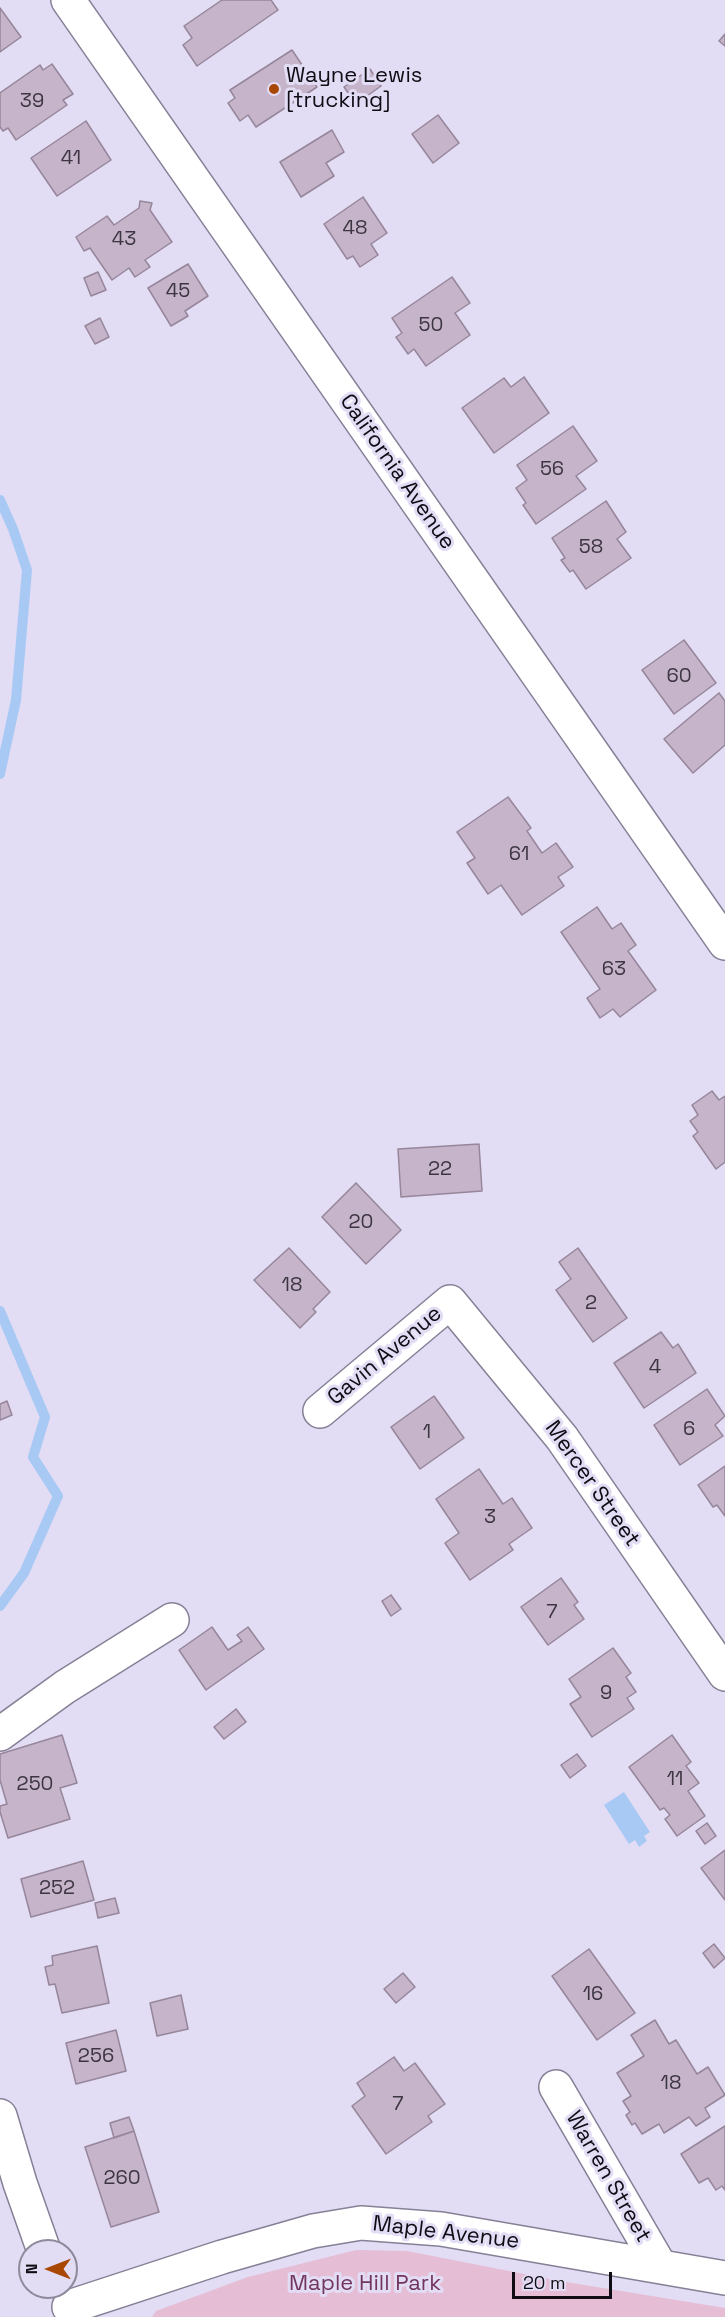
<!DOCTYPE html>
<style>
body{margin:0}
#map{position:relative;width:725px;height:2317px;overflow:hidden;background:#e3dcf5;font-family:"Space Grotesk",sans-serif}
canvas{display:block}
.north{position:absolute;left:18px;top:2239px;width:60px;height:60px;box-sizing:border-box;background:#e3dcf5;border:2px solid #8e899b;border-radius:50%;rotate:270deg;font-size:16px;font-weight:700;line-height:24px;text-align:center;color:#0f0c14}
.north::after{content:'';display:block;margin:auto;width:21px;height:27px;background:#a94805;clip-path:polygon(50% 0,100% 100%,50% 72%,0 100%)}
.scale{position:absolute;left:512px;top:2272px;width:100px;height:27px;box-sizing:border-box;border:3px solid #0f0c14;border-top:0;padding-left:8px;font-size:18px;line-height:21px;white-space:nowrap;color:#0f0c14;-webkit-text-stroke:4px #e3dcf5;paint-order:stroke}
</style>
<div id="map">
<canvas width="725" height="2317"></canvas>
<div class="north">N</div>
<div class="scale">20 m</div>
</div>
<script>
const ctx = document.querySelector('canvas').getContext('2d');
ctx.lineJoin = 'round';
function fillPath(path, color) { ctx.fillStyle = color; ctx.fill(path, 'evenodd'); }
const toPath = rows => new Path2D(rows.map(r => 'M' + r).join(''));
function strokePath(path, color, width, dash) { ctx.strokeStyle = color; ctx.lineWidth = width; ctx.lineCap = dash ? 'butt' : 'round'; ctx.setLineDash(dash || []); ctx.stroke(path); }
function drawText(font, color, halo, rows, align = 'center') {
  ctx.font = font + ' "Space Grotesk",sans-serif'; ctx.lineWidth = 6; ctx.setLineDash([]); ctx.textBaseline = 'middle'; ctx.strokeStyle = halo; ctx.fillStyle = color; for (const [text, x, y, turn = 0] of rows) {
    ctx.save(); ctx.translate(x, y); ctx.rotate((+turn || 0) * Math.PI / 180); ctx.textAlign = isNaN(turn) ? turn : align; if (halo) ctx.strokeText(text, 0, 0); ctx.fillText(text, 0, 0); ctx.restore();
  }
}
const green = toPath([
 [356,2250,407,2251,560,2281,725,2308,725,2317,152,2317,156,2311,248,2277]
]);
const water = toPath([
 [624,1792,650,1832,644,1836,647,1841,639,1847,635,1840,629,1844,604,1805]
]);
const stream = toPath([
 [0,500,13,529,27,570,16,700,0,774],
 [0,1311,45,1417,33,1457,58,1496,24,1573,0,1606]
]);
const building = toPath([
 [222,0,271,0,278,10,197,66,183,45,192,38,184,26,222,0],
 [0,8,21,37,0,52,0,8],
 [725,34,725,46,719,41,725,34],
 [292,50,317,87,256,127,248,115,240,121,228,103,235,98,230,90,292,50],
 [52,64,73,94,63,100,67,105,16,140,8,128,3,131,0,127,0,93,40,65,43,70,52,64],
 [370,69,381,86,356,104,344,87,370,69],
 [438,115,459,143,433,163,412,134,438,115],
 [86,121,111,160,57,196,31,158,86,121],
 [332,130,344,152,326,163,334,176,301,197,280,162,332,130],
 [363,197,387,233,371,244,378,255,360,267,353,256,347,259,324,224,363,197],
 [140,201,152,203,150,210,172,242,145,260,150,267,135,277,129,268,112,280,90,248,84,251,76,237,107,216,114,225,139,208,140,201],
 [188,264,208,296,185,311,188,316,171,326,148,288,188,264],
 [98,272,106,290,91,296,84,278,98,272],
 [452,277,470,303,455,313,470,335,426,366,414,349,408,354,396,337,402,333,392,318,452,277],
 [100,318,109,337,95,344,85,326,100,318],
 [524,377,549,413,494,453,462,408,504,378,511,387,524,377],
 [573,426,597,461,576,476,586,489,536,524,523,505,526,503,516,488,527,480,517,465,573,426],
 [606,501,626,532,617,539,631,558,586,589,573,570,570,572,561,560,565,558,552,538,606,501],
 [684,640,716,683,674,714,642,670,684,640],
 [719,693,725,701,725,745,693,773,664,739,719,693],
 [508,797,531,828,527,831,542,853,556,843,573,867,558,877,564,886,522,915,501,885,488,894,467,863,475,858,457,832,508,797],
 [597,907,612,929,621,923,636,945,628,951,656,990,620,1017,613,1009,600,1018,587,998,600,989,561,932,597,907],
 [712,1091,719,1100,725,1096,725,1162,716,1169,693,1136,698,1132,690,1121,698,1115,692,1105,712,1091],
 [479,1144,482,1191,401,1197,398,1149,479,1144],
 [356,1183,401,1230,366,1264,322,1217,356,1183],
 [289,1248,330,1292,313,1309,316,1312,300,1328,254,1280,289,1248],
 [578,1248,627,1318,593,1342,556,1290,571,1279,559,1262,578,1248],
 [661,1332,673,1348,678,1344,696,1373,644,1408,614,1363,661,1332],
 [707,1389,725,1416,715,1425,723,1436,680,1465,654,1425,707,1389],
 [434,1396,464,1438,420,1469,391,1427,434,1396],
 [7,1401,12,1415,0,1420,0,1404,7,1401],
 [725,1466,725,1516,717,1505,713,1507,698,1485,725,1466],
 [479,1469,503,1504,512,1498,532,1528,509,1544,513,1550,470,1580,445,1543,459,1533,436,1499,479,1469],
 [561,1578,578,1602,574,1605,584,1619,548,1645,521,1607,561,1578],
 [391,1595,401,1609,391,1616,382,1601,391,1595],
 [212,1627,228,1650,242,1641,237,1635,248,1627,264,1649,206,1690,179,1650,212,1627],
 [613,1648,631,1673,626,1677,636,1692,627,1698,634,1709,592,1737,570,1704,581,1697,569,1679,613,1648],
 [236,1709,246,1722,224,1739,214,1727,236,1709],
 [62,1735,77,1783,60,1788,70,1819,8,1838,0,1812,0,1806,7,1804,0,1780,0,1754,62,1735],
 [672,1735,691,1762,686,1766,699,1783,688,1791,705,1816,677,1836,665,1819,670,1815,664,1808,660,1810,629,1767,672,1735],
 [577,1754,586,1766,570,1778,561,1765,577,1754],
 [707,1823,716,1836,705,1844,696,1831,707,1823],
 [725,1850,725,1900,701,1868,725,1850],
 [83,1861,94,1900,31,1917,21,1879,83,1861],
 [115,1898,119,1913,98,1918,95,1903,115,1898],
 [714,1944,725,1958,714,1968,703,1953,714,1944],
 [97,1946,109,2003,62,2013,55,1984,49,1985,45,1967,53,1965,52,1956,97,1946],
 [589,1949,635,2013,597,2040,552,1976,589,1949],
 [403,1973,415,1987,396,2003,384,1989,403,1973],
 [181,1995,188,2029,157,2036,150,2003,181,1995],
 [655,2020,669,2044,676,2040,697,2074,708,2067,725,2095,705,2108,710,2117,696,2126,689,2117,664,2133,659,2124,642,2134,635,2123,632,2125,626,2115,630,2112,623,2101,631,2096,617,2073,644,2056,631,2035,655,2020],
 [116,2030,126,2071,76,2084,66,2043,116,2030],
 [394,2057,404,2071,415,2063,445,2104,428,2116,432,2122,386,2154,352,2106,365,2096,357,2083,394,2057],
 [129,2117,134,2131,114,2138,110,2123,129,2117],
 [725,2126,725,2190,722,2186,716,2190,708,2178,699,2183,681,2154,725,2126],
 [134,2131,159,2212,111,2227,85,2147,134,2131]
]);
const minor = toPath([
 [68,0,725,943],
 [320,1411,450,1302,562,1438,725,1674],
 [0,1734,65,1687,172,1620],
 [556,2087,660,2266],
 [0,2116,20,2183,44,2251],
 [69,2307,222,2257,313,2231,361,2223,441,2229,725,2278]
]);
const markers = [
 [274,89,6,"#a94805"]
];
const numberNames = [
 ["39",32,102],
 ["41",71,159],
 ["48",355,229],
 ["43",124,240],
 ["45",178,292],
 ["50",431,326],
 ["56",552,470],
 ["58",591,548],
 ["60",679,677],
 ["61",519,855],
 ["63",614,970],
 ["22",440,1170],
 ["20",361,1223],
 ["18",292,1286],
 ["2",591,1304],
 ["4",655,1368],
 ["6",689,1430],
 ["1",427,1433],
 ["3",490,1518],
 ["7",552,1613],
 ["9",606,1694],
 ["11",675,1780],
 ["250",35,1785],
 ["252",57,1889],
 ["16",593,1995],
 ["256",96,2057],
 ["18",671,2084],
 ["7",398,2105],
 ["260",122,2179]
];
const poiNames = [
 ["Wayne Lewis",286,76],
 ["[trucking]",286,101]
];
const streetNames = [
 ["California Avenue",397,472,55],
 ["Gavin Avenue",385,1356,-40],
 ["Mercer Street",592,1484,55],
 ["Warren Street",608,2177,60],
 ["Maple Avenue",446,2233,7]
];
const parkNames = [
 ["Maple Hill Park",365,2284]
];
fillPath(green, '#e5bdd5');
fillPath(water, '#a8c9f3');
strokePath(stream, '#a8c9f3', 10);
fillPath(building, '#c6b5ca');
strokePath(building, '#96869a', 1.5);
strokePath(minor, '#868096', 36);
strokePath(minor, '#fff', 33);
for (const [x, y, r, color] of markers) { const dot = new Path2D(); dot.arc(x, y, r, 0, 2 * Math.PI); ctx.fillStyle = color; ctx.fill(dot); strokePath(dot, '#e3dcf5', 2); }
drawText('20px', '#3d3642', null, numberNames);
drawText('22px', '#0f0c14', '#e3dcf5', poiNames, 'left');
drawText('22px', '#0f0c14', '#e3dcf5', streetNames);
drawText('22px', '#72365e', '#e3dcf5', parkNames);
</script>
